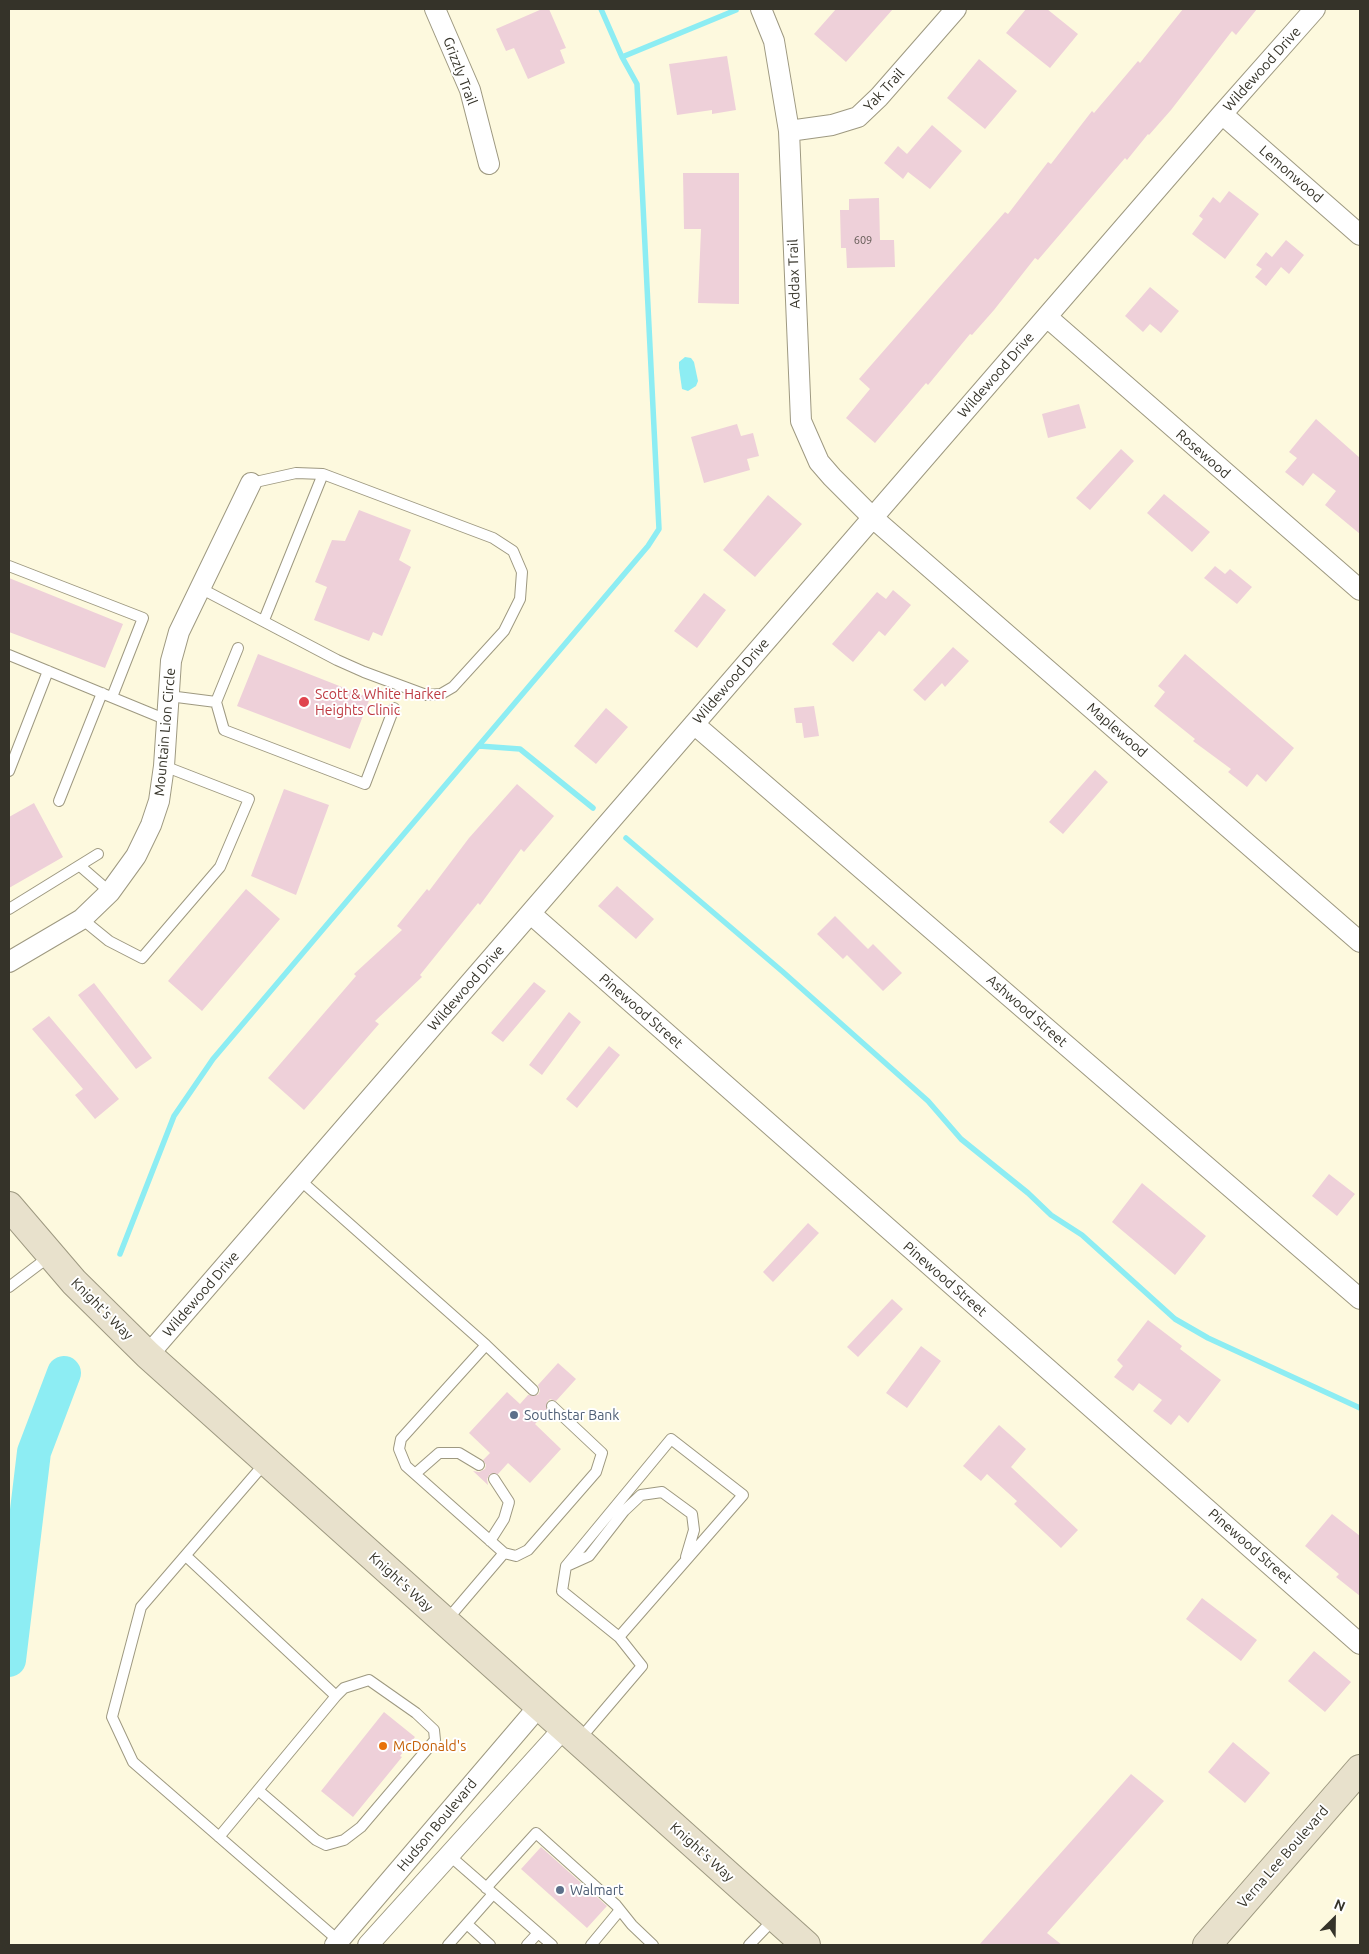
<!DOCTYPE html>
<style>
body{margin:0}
#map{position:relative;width:1369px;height:1954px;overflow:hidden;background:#fdf9de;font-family:Ubuntu,sans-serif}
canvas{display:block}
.frame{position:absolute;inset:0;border:10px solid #353329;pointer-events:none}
.north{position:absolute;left:1309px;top:1894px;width:50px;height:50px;-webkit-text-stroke:4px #fff;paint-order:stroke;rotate:23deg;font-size:14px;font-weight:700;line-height:20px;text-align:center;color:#353329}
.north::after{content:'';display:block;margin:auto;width:18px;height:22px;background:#353329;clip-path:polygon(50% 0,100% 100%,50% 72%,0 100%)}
</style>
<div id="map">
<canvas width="1369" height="1954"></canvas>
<div class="frame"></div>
<div class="north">N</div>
</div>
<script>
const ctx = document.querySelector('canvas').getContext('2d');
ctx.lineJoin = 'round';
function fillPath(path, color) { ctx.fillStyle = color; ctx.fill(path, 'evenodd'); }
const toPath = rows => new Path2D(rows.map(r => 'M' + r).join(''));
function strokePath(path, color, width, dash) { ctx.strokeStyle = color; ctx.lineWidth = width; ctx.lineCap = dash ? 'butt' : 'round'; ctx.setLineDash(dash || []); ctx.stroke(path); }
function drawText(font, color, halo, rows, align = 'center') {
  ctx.font = font + ' Ubuntu,sans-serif'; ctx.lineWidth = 4; ctx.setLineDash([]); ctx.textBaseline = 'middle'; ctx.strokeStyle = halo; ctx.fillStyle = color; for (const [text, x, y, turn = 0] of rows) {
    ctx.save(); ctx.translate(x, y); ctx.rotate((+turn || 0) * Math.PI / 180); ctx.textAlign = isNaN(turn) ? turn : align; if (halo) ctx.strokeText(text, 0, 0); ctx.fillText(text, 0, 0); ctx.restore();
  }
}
const water = toPath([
 [685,357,691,358,694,362,698,381,696,386,688,391,682,389,679,368,679,362]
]);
const stream = toPath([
 [622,57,736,10],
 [479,746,520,749,593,808],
 [626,838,783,972,928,1101,961,1139,1028,1193,1051,1215,1082,1235,1175,1319,1208,1338,1360,1408],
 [120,1254,174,1116,213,1059,648,546,659,529,637,84,622,57,601,9]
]);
const river = toPath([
 [9,1660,34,1452,64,1373]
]);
const building = toPath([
 [542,9,549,9,566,48,560,50,565,63,528,79,514,48,506,51,496,29],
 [836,9,893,9,846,62,814,34],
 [1026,9,1047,9,1078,34,1050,68,1006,33],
 [1183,9,1257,9,1236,35,1232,31,1171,110,1149,135,1148,134,1127,160,1125,158,1038,260,1035,258,994,310,972,335,970,334,928,385,926,383,875,443,846,418,870,389,859,379,1005,212,1008,214,1048,162,1051,164,1092,111,1094,113,1138,61,1140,63],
 [727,56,736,110,712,114,712,110,677,115,669,64],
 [979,59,1017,91,985,129,947,98],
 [932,125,962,151,930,189,908,172,903,179,884,163,898,146,907,154],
 [683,173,739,173,739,304,698,303,701,229,684,229],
 [1229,191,1259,214,1225,259,1192,234,1203,219,1199,216,1213,197,1220,203],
 [879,198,880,240,894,240,895,267,847,268,846,248,841,248,840,210,849,210,849,199],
 [1286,240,1304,255,1289,274,1281,267,1266,286,1255,277,1262,269,1256,265,1266,252,1272,257],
 [1150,287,1179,311,1161,333,1150,324,1143,332,1125,316],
 [1079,404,1086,428,1048,438,1042,414],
 [1316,419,1360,458,1360,534,1325,505,1336,491,1313,473,1303,486,1285,472,1297,458,1289,452],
 [737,424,741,436,753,433,759,456,747,459,750,470,704,483,691,437],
 [1121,449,1134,461,1090,510,1076,498],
 [1164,494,1210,532,1192,552,1147,513],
 [768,495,802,524,755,577,723,550],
 [359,510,411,530,399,560,411,567,382,636,373,632,369,641,314,620,327,587,315,582,332,540,345,541],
 [1215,566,1225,574,1230,569,1252,587,1237,604,1204,578],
 [9,578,123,624,105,668,9,632],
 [893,590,911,605,885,636,879,631,853,662,832,644,877,592,886,599],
 [704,593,726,610,697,648,674,631],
 [953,647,969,661,945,687,942,683,925,701,913,690],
 [258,654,370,698,350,749,237,706],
 [1185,654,1294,748,1266,782,1257,774,1247,787,1228,772,1231,769,1193,741,1195,739,1154,706,1165,692,1158,686],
 [814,706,819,736,804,738,802,723,796,723,794,708],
 [606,708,628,727,596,764,574,746],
 [1095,770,1108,782,1063,834,1049,822],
 [517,784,554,816,524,852,521,849,480,905,478,903,420,975,422,977,375,1021,379,1024,304,1110,268,1078,356,976,354,974,402,930,397,926,427,889,429,891,469,838],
 [284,789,329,805,296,895,251,876],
 [34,803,63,857,9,888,9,817],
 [617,886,654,919,636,939,598,906],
 [246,889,280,919,202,1011,168,981],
 [835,916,868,949,873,944,902,973,883,991,847,955,843,959,817,934],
 [534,982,546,991,503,1042,491,1033],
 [94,983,152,1058,136,1069,78,995],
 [569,1012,581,1022,542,1075,529,1065],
 [49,1016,119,1099,95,1119,75,1095,83,1089,32,1029],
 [609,1046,620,1055,577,1108,566,1099],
 [1329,1174,1355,1194,1337,1216,1312,1196],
 [1142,1183,1206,1236,1175,1275,1112,1222],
 [808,1223,819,1233,773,1282,763,1272],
 [892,1299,903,1309,858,1357,847,1347],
 [1148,1320,1182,1346,1180,1349,1221,1380,1188,1423,1179,1415,1171,1425,1153,1411,1162,1400,1139,1383,1133,1391,1114,1377,1123,1366,1117,1360],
 [921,1346,941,1361,907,1408,886,1393],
 [558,1363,576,1379,556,1401,550,1399,547,1402,547,1411,535,1424,561,1449,530,1483,508,1463,498,1474,490,1474,487,1479,488,1485,473,1471,479,1472,485,1469,486,1465,483,1460,490,1453,469,1433,507,1392,520,1404,528,1395,538,1395,540,1391,538,1385],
 [999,1425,1026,1449,1011,1467,1078,1530,1061,1548,1014,1504,1017,1501,987,1474,981,1481,963,1466],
 [1332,1514,1360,1536,1360,1596,1336,1577,1339,1574,1305,1546],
 [1202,1598,1257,1640,1241,1661,1186,1619],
 [1314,1651,1351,1682,1325,1712,1288,1681],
 [384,1712,415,1737,400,1756,402,1757,353,1817,321,1791],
 [1233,1742,1270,1773,1245,1803,1208,1772],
 [1131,1774,1164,1801,1047,1933,1062,1945,979,1945],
 [541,1847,607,1906,587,1928,521,1869]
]);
const lane = toPath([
 [9,566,143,618,112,697],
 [200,588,337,660,364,672,426,695,441,694,453,687,504,631,520,599,522,572,513,551,493,538,323,474,296,473,251,483],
 [264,620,323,474],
 [238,648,216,702,224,730,365,784,394,708],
 [9,655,167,720],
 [169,696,216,702],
 [9,771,48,671],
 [59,801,102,693],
 [80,866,110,892],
 [9,909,98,854],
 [82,919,109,941,142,958,220,867,249,799,164,766],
 [300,1180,486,1345,401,1439,399,1449,406,1466,504,1553,516,1556,528,1550,596,1472,602,1453,552,1406],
 [9,1287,50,1256],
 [486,1345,533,1390],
 [265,1463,141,1607,112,1717,133,1762,339,1941],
 [415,1474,439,1453,459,1453,479,1465],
 [490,1541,504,1519,509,1502,494,1479],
 [186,1556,336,1696,219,1837],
 [569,1565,589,1556,624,1511,641,1495,662,1492,692,1514,694,1530,686,1557],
 [446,1621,504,1553],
 [579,1740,642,1666,619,1637,743,1495,671,1439,566,1566,562,1591,619,1637],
 [258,1790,316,1840,326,1845,344,1840,361,1827,435,1740,434,1730,416,1713,369,1680,344,1688,336,1696],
 [450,1856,552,1945],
 [486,1888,536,1833,616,1905,632,1925,653,1945],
 [467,1924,490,1945],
 [448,1945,493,1894],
 [527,1945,538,1933],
 [591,1945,620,1910],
 [749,1945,774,1919]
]);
const street = toPath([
 [435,9,470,90,489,164],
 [761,9,774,41,789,131,801,421,819,462,832,477,873,518,1360,942],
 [1222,114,1360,235],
 [789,131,832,125,858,117,879,97,956,9],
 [1047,317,1360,590],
 [694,724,1360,1299],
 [531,914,1360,1644],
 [9,962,82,919,110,892,136,856,151,825,159,801,164,766,171,661,179,632,251,483],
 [148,1355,1222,114,1315,9],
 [335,1945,540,1705],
 [368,1945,564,1728]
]);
const secondary = toPath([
 [9,1206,74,1282,148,1355,806,1945],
 [1207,1945,1360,1769]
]);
const markers = [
 [304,702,6,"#e0444e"],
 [514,1415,5,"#5c6f8a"],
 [383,1746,5,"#e8710a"],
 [560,1890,5,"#5c6f8a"]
];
const numberNames = [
 ["609",863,240]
];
const streetNames = [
 ["Wildewood Drive",1262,69,-48],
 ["Grizzly Trail",460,71,69],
 ["Yak Trail",884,90,-47],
 ["Lemonwood",1291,174,41],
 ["Addax Trail",794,274,-92],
 ["Wildewood Drive",996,375,-49],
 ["Rosewood",1203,454,41],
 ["Wildewood Drive",731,681,-49],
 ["Maplewood",1117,730,41],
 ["Mountain Lion Circle",165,732,-85],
 ["Wildewood Drive",466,988,-49],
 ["Pinewood Street",641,1011,41],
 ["Ashwood Street",1027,1011,41],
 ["Pinewood Street",945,1279,41],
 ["Wildewood Drive",201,1294,-49],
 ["Knight's Way",102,1309,45],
 ["Pinewood Street",1250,1546,41],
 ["Knight's Way",401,1582,42],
 ["Hudson Boulevard",437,1825,-50],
 ["Knight's Way",702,1852,42],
 ["Verna Lee Boulevard",1283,1857,-49]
];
const healthNames = [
 ["Scott & White Harker",315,694],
 ["Heights Clinic",315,710]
];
const serviceNames = [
 ["Southstar Bank",524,1415],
 ["Walmart",570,1890]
];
const foodNames = [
 ["McDonald's",393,1746]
];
fillPath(water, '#8dedf3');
strokePath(stream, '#8dedf3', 5.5);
strokePath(river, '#8dedf3', 34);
fillPath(building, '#eed0d9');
strokePath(lane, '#9e9981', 12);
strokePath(street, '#9e9981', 22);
strokePath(secondary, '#9e9981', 30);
strokePath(lane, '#fff', 10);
strokePath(street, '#fff', 20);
strokePath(secondary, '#e8e1cc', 28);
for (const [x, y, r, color] of markers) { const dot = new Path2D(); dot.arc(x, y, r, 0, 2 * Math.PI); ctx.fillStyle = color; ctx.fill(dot); strokePath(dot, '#fff', 2); }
drawText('11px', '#635a55', null, numberNames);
drawText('14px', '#353329', '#fff', streetNames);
drawText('14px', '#be3a42', '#fff', healthNames, 'left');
drawText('14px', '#4e5e75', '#fff', serviceNames, 'left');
drawText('14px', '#c56008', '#fff', foodNames, 'left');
</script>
